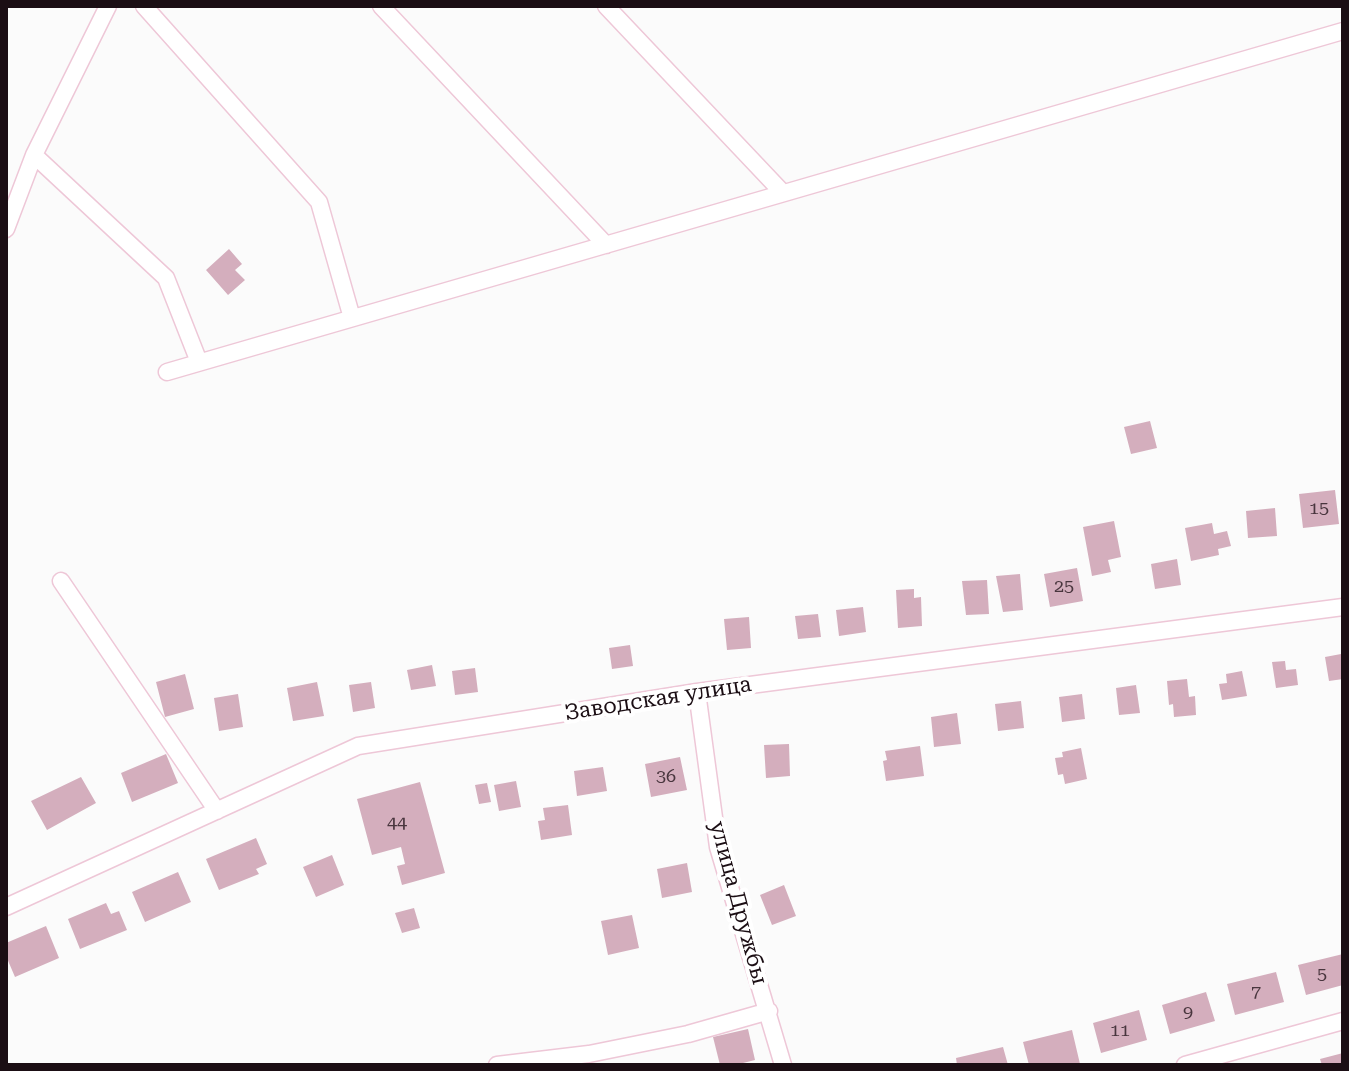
<!DOCTYPE html>
<meta charset="utf-8">
<style>
body{margin:0}
#map{position:relative;width:1349px;height:1071px;overflow:hidden;background:#fbfbfb;font-family:"Roboto Serif",serif}
canvas{display:block}
.frame{position:absolute;inset:0;border:8px solid #1b0e14;pointer-events:none}
</style>
<div id="map">
<canvas width="1349" height="1071"></canvas>
<div class="frame"></div>
</div>
<script>
const ctx = document.querySelector('canvas').getContext('2d');
ctx.lineJoin = 'round';
function fillPath(path, color) { ctx.fillStyle = color; ctx.fill(path, 'evenodd'); }
const toPath = rows => new Path2D(rows.map(r => 'M' + r).join(''));
function strokePath(path, color, width, dash) { ctx.strokeStyle = color; ctx.lineWidth = width; ctx.lineCap = dash ? 'butt' : 'round'; ctx.setLineDash(dash || []); ctx.stroke(path); }
function drawText(font, color, halo, rows, align = 'center') {
  ctx.font = font + ' "Roboto Serif",serif'; ctx.lineWidth = 8; ctx.setLineDash([]); ctx.textBaseline = 'middle'; ctx.strokeStyle = halo; ctx.fillStyle = color; for (const [text, x, y, turn = 0] of rows) {
    ctx.save(); ctx.translate(x, y); ctx.rotate((+turn || 0) * Math.PI / 180); ctx.textAlign = isNaN(turn) ? turn : align; if (halo) ctx.strokeText(text, 0, 0); ctx.fillText(text, 0, 0); ctx.restore();
  }
}
const building = toPath([
 [229,249,242,264,235,270,245,280,228,295,206,270],
 [1150,421,1157,448,1131,454,1124,427],
 [1335,490,1339,524,1303,528,1299,494],
 [1275,508,1277,536,1248,538,1246,511],
 [1114,521,1121,557,1108,560,1111,572,1092,576,1083,527],
 [1212,523,1214,534,1227,531,1231,546,1218,549,1219,555,1191,561,1185,528],
 [1177,559,1181,585,1155,589,1151,564],
 [1077,568,1083,601,1050,607,1044,574],
 [1020,574,1023,610,1003,612,996,576],
 [987,580,989,614,966,615,962,581],
 [914,589,914,598,921,597,922,626,898,628,896,590],
 [863,607,866,632,839,636,836,610],
 [818,614,821,637,798,639,795,616],
 [749,617,751,648,727,650,724,619],
 [630,645,633,666,612,669,609,648],
 [1341,654,1343,679,1329,681,1325,657],
 [1285,661,1286,670,1296,669,1298,685,1276,688,1272,662],
 [432,665,436,686,411,690,407,670],
 [475,668,478,692,455,695,452,671],
 [1242,671,1247,696,1222,700,1219,684,1227,683,1226,674],
 [185,674,194,709,165,717,156,682],
 [1187,679,1189,697,1195,696,1196,715,1174,717,1173,704,1169,705,1167,681],
 [317,682,324,716,293,721,287,688],
 [371,682,375,708,353,712,349,685],
 [1136,685,1140,713,1119,715,1116,688],
 [238,694,243,727,219,731,214,698],
 [1082,694,1085,719,1062,722,1059,697],
 [1021,701,1024,728,998,731,995,704],
 [957,713,961,744,934,747,931,717],
 [789,744,790,776,766,778,764,745],
 [920,746,924,776,886,781,883,761,887,760,885,751],
 [1081,748,1087,779,1065,784,1063,774,1058,775,1055,758,1063,757,1062,752],
 [166,754,178,783,132,802,121,773],
 [680,757,687,790,651,797,645,764],
 [603,767,607,791,577,796,574,771],
 [81,777,96,803,47,830,31,801],
 [516,781,521,807,499,811,494,785],
 [420,782,445,873,402,885,397,866,405,864,401,847,372,855,357,799],
 [487,783,491,802,479,804,475,785],
 [568,805,572,835,541,840,538,821,545,820,543,808],
 [256,838,267,864,256,869,259,874,219,890,206,859],
 [332,855,344,885,316,897,303,867],
 [687,863,692,892,662,898,657,869],
 [178,872,191,902,145,922,132,892],
 [784,885,796,916,772,925,760,895],
 [106,903,111,914,119,911,127,930,80,949,68,919],
 [414,908,420,928,402,933,395,913],
 [632,915,639,948,608,955,601,921],
 [46,926,59,958,15,977,6,956,6,943],
 [1343,954,1343,985,1306,995,1298,965],
 [1276,972,1284,1002,1235,1015,1227,984],
 [1206,992,1215,1021,1170,1034,1162,1005],
 [1139,1010,1147,1040,1101,1053,1093,1023],
 [748,1029,755,1060,735,1065,720,1065,713,1037],
 [1072,1030,1080,1064,1029,1065,1023,1042],
 [1003,1047,1008,1065,957,1065,956,1058],
 [1343,1053,1343,1065,1322,1065,1320,1059]
]);
const minor = toPath([
 [144,6,319,202,352,318],
 [381,6,606,245],
 [606,6,783,193],
 [34,155,166,278,199,362],
 [6,229,34,155,108,6],
 [167,372,1343,31],
 [61,581,217,811],
 [697,692,718,847,783,1065],
 [6,907,358,746,697,692,1343,607],
 [497,1065,589,1054,688,1034,769,1011],
 [1185,1065,1343,1021]
]);
const numberNames = [
 ["15",1319,509],
 ["25",1064,587],
 ["36",666,777],
 ["44",397,823],
 ["5",1322,975],
 ["7",1256,993],
 ["9",1188,1013],
 ["11",1120,1031]
];
const streetNames = [
 ["Заводская улица",658,699,-9],
 ["улица Дружбы",738,903,75]
];
fillPath(building, '#d4aebd');
strokePath(minor, '#eec7d7', 19);
strokePath(minor, '#fff', 16);
drawText('18px', '#49363e', null, numberNames);
drawText('22px', '#1b0e14', '#fff', streetNames);
</script>
